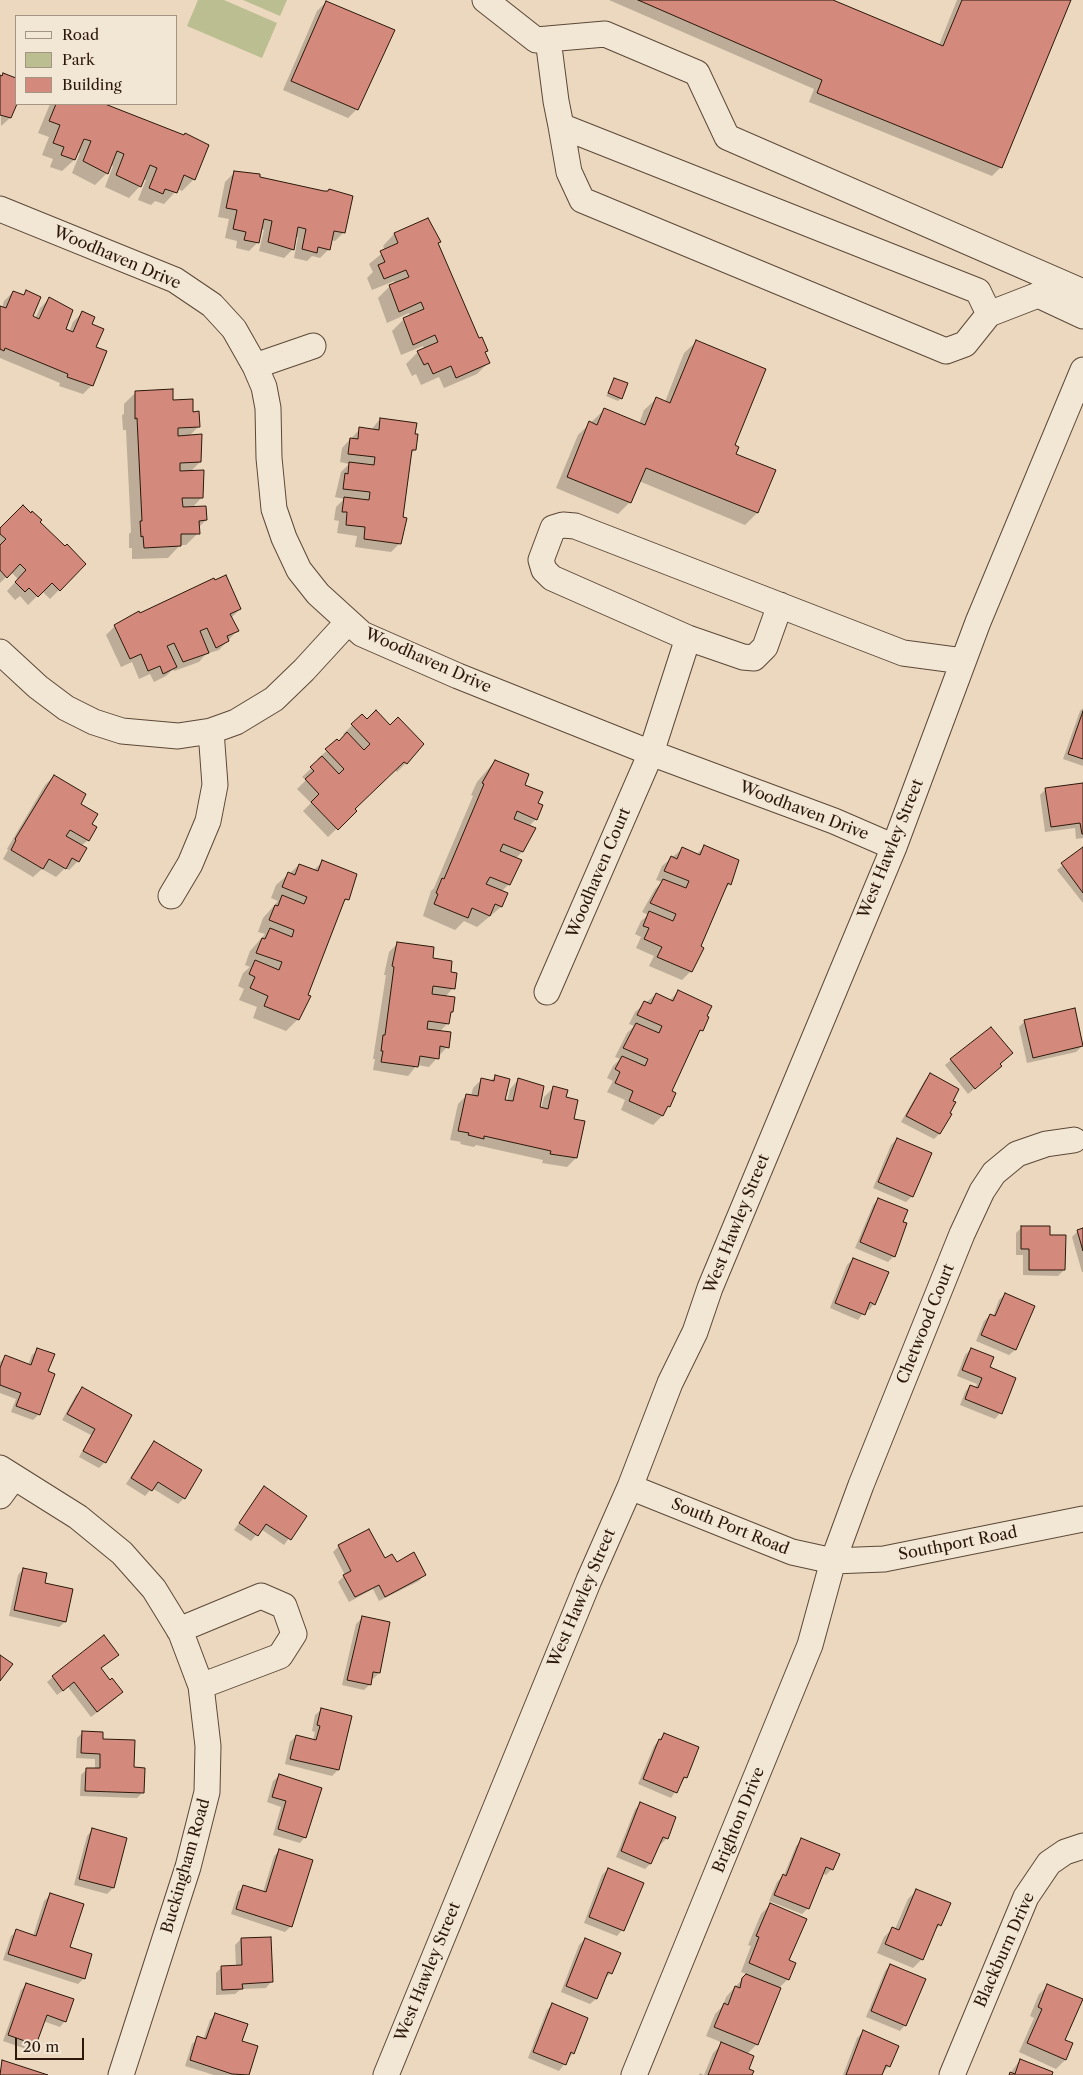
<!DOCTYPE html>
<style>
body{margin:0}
#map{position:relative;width:1083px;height:2075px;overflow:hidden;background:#ebd8bf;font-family:"Libre Caslon Text",serif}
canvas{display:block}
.legend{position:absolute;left:15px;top:15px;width:162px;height:90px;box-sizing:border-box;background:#f2e6d5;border:1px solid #a39484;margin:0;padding:6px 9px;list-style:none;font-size:15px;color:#2c180a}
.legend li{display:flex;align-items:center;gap:10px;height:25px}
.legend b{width:25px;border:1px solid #a39484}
.scale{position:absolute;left:15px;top:2038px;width:69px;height:22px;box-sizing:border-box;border:2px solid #2c180a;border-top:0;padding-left:6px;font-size:15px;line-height:18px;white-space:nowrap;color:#2c180a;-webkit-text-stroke:4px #f2e6d5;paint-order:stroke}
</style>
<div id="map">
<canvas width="1083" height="2075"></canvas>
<ul class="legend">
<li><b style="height:6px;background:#f2e6d5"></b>Road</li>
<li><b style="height:14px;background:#bbbe90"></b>Park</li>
<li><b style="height:14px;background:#d3897b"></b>Building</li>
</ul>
<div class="scale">20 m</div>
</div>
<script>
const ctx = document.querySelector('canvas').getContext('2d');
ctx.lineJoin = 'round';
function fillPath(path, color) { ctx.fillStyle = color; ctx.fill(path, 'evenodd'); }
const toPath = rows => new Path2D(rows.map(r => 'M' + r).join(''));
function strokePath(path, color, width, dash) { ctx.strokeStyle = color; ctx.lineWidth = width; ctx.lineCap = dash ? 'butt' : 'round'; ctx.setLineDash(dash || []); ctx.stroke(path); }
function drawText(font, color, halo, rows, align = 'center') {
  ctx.font = font + ' "Libre Caslon Text",serif'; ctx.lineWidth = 4; ctx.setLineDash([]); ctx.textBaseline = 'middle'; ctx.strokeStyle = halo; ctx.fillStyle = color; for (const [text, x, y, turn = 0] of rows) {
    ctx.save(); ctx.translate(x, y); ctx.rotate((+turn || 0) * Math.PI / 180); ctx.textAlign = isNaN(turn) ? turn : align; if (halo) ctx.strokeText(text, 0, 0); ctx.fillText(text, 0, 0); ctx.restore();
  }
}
const green = toPath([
 [198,0,224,0,277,23,262,58,187,26],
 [243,0,287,0,280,16]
]);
const shadow = toPath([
 [609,0,830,0,939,45,957,0,1069,0,1001,167,992,176,809,102,814,89],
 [326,2,357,109,348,118,283,90,317,11],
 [4,74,16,81,16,102,10,118,1,126,0,76],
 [50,104,102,104,184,136,194,179,182,191,178,189,164,204,155,201,151,205,138,200,146,180,143,179,140,186,129,198,105,187,113,166,110,165,107,173,95,185,72,173,80,153,77,152,74,160,62,171,50,167,53,159,42,155,49,137,38,133],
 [234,173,258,178,344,232,335,241,331,240,329,249,320,258,312,256,307,261,294,258,298,237,295,237,293,249,284,258,259,251,264,230,261,229,258,242,249,251,236,248,237,241,225,238,229,219,218,217,225,182],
 [394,234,437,244,478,340,486,351,484,353,489,362,477,374,444,388,439,377,421,385,416,374,412,376,406,364,418,352,424,349,423,346,401,355,392,331,404,319,410,316,409,313,387,323,378,298,390,286,396,284,394,281,372,290,367,278,373,272,369,264,385,251,383,246],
 [13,292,22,296,27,292,31,317,35,319,40,308,49,299,64,330,69,332,73,322,82,313,91,325,95,347,92,385,83,394,59,386,60,383,0,358,0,307,2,308,4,301],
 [696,342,735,454,774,470,757,513,745,525,639,481,630,502,618,514,556,488,578,435,604,410,639,424,644,410,656,399,665,402,684,353],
 [615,379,621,398,618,401,606,396],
 [136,392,172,401,192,413,198,427,189,436,200,462,190,472,202,497,192,508,206,520,198,528,198,533,186,545,180,545,168,558,132,559,132,548,129,548,129,534,131,532,126,430,123,430,122,415,124,414,124,404],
 [380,419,414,435,415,450,410,454,400,543,391,552,355,547,357,536,337,533,339,521,334,520,336,507,344,499,335,497,341,472,349,464,340,462,342,448,360,429,371,430],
 [39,522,85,564,50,599,42,591,28,605,20,596,15,600,7,591,18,579,11,572,0,583,0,529],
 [240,609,231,618,237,631,219,650,206,654,199,662,174,671,173,669,166,676,154,682,150,674,139,679,132,662,121,667,106,635,115,626,139,615],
 [1083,708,1083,766,1063,759,1080,711],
 [362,716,367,721,390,726,406,763,397,772,395,770,354,809,355,811,328,837,303,811,311,803,297,789,306,780,302,777,319,761,317,759,345,736,343,734],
 [495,761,523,785,536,804,536,819,529,826,522,852,515,859,509,884,501,892,506,894,501,907,477,927,464,921,455,930,423,916,431,891,434,888,473,796,471,795,477,782],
 [54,776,79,804,90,825,88,840,81,846,78,861,69,870,65,868,56,877,42,869,33,877,3,859,8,850,7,849,45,785],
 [1083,784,1083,838,1076,839,1075,828,1045,832,1040,795,1046,789],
 [705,846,730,884,723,890,691,971,682,980,649,966,654,956,636,948,641,937,635,934,641,921,648,915,642,912,655,889,662,882,656,880,662,866,682,849,696,855],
 [1083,849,1083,903,1057,870],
 [322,862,347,899,341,905,306,996,309,997,298,1019,286,1031,253,1018,257,1007,239,1000,244,989,238,986,243,973,250,967,245,965,250,951,265,934,258,932,263,918,278,901,271,898,276,885,299,865,313,871],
 [398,943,431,959,449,974,453,988,445,997,452,1011,449,1015,448,1023,439,1032,447,1047,429,1067,417,1065,408,1076,373,1070,375,1059,373,1059,386,975,384,975,389,952],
 [678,992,702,1030,696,1035,671,1092,674,1093,662,1116,653,1125,621,1110,625,1100,607,1092,613,1081,607,1078,613,1066,620,1059,615,1057,627,1033,634,1026,629,1024,635,1012,656,994,670,1000],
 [1025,1021,1082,1046,1076,1052,1027,1063,1019,1027],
 [951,1060,999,1064,995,1072,968,1094,945,1065],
 [931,1075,952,1101,949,1114,939,1134,934,1139,901,1122,925,1080],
 [495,1077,504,1101,507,1101,510,1089,518,1080,538,1108,541,1109,544,1097,553,1088,565,1098,572,1120,576,1158,567,1167,542,1163,543,1160,476,1145,474,1147,460,1144,461,1142,450,1140,458,1104,467,1095,471,1096,473,1088,482,1079,490,1081],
 [897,1139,912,1196,906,1202,873,1188,891,1145],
 [878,1199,902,1222,894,1256,888,1262,855,1248,873,1205],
 [1022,1227,1048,1236,1064,1270,1058,1276,1023,1275,1023,1255,1016,1255,1016,1233],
 [1083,1230,1083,1272,1082,1272,1072,1237,1078,1231],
 [853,1259,874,1304,869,1310,866,1309,858,1320,830,1308,847,1265],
 [1005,1294,1015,1350,1009,1355,976,1341,984,1321,990,1315,993,1316,999,1300],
 [971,1349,988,1368,1000,1413,995,1419,960,1405,965,1392,970,1386,975,1388,977,1384,957,1376,965,1355],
 [38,1350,47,1372,39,1414,33,1420,11,1412,16,1399,0,1393,0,1362,6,1356,28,1365,32,1355],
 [82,1389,130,1416,105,1462,99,1468,79,1457,91,1435,62,1420,76,1395],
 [155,1442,184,1498,178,1504,152,1488,145,1496,126,1484,149,1448],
 [264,1488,305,1516,284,1545,261,1529,251,1541,234,1530],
 [339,1546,396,1564,424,1575,419,1581,379,1601,373,1589,349,1602,338,1582,345,1575,333,1552],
 [23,1569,44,1584,65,1622,59,1627,9,1616,18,1575],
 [362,1618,379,1673,373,1679,371,1678,370,1684,364,1690,342,1685,356,1624],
 [117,1655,100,1669,116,1698,91,1717,68,1687,57,1695,47,1682,53,1677],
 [321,1710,351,1717,338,1770,332,1776,285,1764,290,1742,296,1736,313,1740,315,1732,312,1731,315,1715],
 [83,1732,102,1740,133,1769,143,1792,137,1798,80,1796,81,1775,87,1769,95,1769,95,1759,76,1758,77,1738],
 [664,1734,698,1748,685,1778,671,1798,638,1784,654,1746],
 [279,1776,305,1837,300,1843,273,1835,281,1807,267,1802,273,1781],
 [641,1804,667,1838,661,1844,659,1843,650,1864,645,1869,616,1857,635,1809],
 [92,1830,125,1839,113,1888,107,1894,74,1885,87,1836],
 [802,1840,832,1869,826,1875,822,1873,808,1908,802,1914,769,1901,777,1882,784,1875,796,1846],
 [280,1850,291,1926,285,1932,231,1914,238,1892,244,1886,263,1892,274,1856],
 [608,1869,622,1930,617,1936,584,1923,602,1875],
 [917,1890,940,1925,933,1932,922,1959,913,1968,877,1953,884,1937,893,1928,895,1929,908,1899],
 [50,1895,68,1948,84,1978,78,1984,3,1960,11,1936,17,1931,33,1936,44,1901],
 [770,1905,787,1961,788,1979,780,1987,757,2044,747,2054,748,2070,751,2075,699,2075,700,2073,704,2075,713,2053,723,2043,706,2036,715,2014,723,2006,726,1997,747,1974,741,1972,751,1946,748,1945,761,1914],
 [241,1939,271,1982,266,1988,241,1989,235,1994,216,1995,216,1973,222,1967,236,1966,235,1945],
 [585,1939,611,1973,604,1979,596,1999,590,2004,561,1992,579,1945],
 [890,1965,905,2025,900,2031,866,2017,885,1971],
 [27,1984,65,2021,60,2027,43,2021,35,2044,29,2050,3,2041,21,1990],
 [1048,1986,1064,2040,1072,2044,1065,2060,1056,2069,1019,2052,1034,2018,1030,2016,1039,1994],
 [553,2004,573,2053,559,2071,528,2058,547,2010],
 [215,2015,241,2041,257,2047,248,2075,214,2075,185,2066,192,2044,198,2038,203,2040,210,2020],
 [863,2032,889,2066,883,2072,882,2072,880,2075,843,2075,857,2038],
 [1020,2060,1051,2075,1009,2075]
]);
const building = toPath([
 [638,0,833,0,943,46,962,0,1071,0,1002,168,817,93,822,80,638,0],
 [326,1,395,30,358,110,291,81,326,1],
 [3,73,16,78,17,104,11,118,0,115,0,75,2,76,3,73],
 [56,104,105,104,184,135,185,133,209,145,195,180,184,175,177,193,165,189,163,194,149,188,157,168,150,165,141,187,116,175,124,154,117,151,108,174,83,161,91,141,84,139,75,160,61,155,64,147,53,143,60,125,49,121,56,104],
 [234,171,260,174,260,177,324,191,328,191,329,189,353,196,345,233,334,231,330,250,318,247,317,253,302,249,306,229,298,227,294,250,268,242,272,221,264,219,259,243,244,240,246,232,233,229,237,210,226,208,234,171],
 [428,218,441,242,438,243,479,338,482,337,488,351,485,352,490,363,456,378,451,366,433,374,428,363,424,365,417,351,438,342,435,335,413,345,403,318,424,309,421,302,399,312,389,285,409,277,406,270,384,279,378,265,385,262,380,251,398,243,394,233,428,218],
 [26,290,41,297,33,316,39,319,49,297,73,310,66,329,73,332,82,311,95,317,92,324,104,329,96,347,107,351,93,386,67,377,68,374,5,348,4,351,0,349,0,306,6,308,13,291,24,295,26,290],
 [696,340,766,369,735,445,739,447,736,454,776,470,758,513,646,468,631,503,567,477,589,421,597,425,604,408,645,425,656,397,670,403,696,340],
 [614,378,628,383,622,399,608,393,614,378],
 [173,389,173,400,193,399,193,412,199,411,200,427,178,428,178,436,202,434,201,462,180,463,180,471,204,470,203,498,182,498,183,507,206,506,207,520,199,521,200,534,181,534,181,546,144,548,143,536,141,537,140,521,142,521,137,418,135,419,135,391,173,389],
 [380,418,417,423,415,434,418,434,416,450,412,450,403,517,407,518,401,544,364,539,365,527,346,525,347,512,342,512,344,497,369,500,370,492,343,489,345,473,348,474,349,462,374,465,375,457,348,454,350,438,358,439,359,427,379,430,380,418],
 [23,505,31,513,32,511,42,520,40,522,65,546,67,544,86,564,60,591,52,583,38,597,29,588,25,592,15,582,26,570,20,564,7,578,0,570,0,545,6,539,0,534,0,528,23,505],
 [226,575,241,609,230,614,239,631,227,636,229,641,216,648,207,628,200,631,209,653,183,662,174,643,167,646,177,667,163,674,160,666,148,671,141,654,130,659,114,625,139,611,140,613,214,578,215,580,226,575],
 [376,710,390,725,398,717,424,744,407,764,404,762,355,809,357,811,338,830,311,802,319,794,305,779,314,771,310,767,322,756,339,774,344,769,325,749,337,739,339,741,347,732,364,750,370,744,351,724,362,714,367,719,376,710],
 [1083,711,1083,759,1068,754,1083,711],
 [495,760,529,774,525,785,543,792,538,803,543,805,537,820,517,811,514,819,536,828,523,852,503,844,500,851,522,860,510,885,490,877,486,884,508,893,502,907,495,904,490,916,472,908,468,918,434,904,438,894,436,893,442,878,444,879,484,784,482,783,495,760],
 [54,775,86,794,81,804,98,814,92,824,97,827,89,841,70,830,66,836,87,848,79,862,72,858,66,869,49,859,43,869,11,850,16,840,15,839,54,775],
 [1083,783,1083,834,1082,834,1080,823,1051,827,1045,788,1083,783],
 [704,845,739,860,731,885,728,883,701,946,704,948,692,972,657,957,662,947,644,939,649,928,643,926,649,911,673,921,676,914,650,903,663,879,686,888,689,881,664,871,671,856,677,859,682,847,700,855,704,845],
 [1083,847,1083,893,1061,863,1083,847],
 [322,860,357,874,349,900,345,899,308,995,311,996,299,1020,264,1006,268,996,250,988,255,977,249,974,255,960,279,970,282,962,256,953,262,938,265,939,270,928,292,937,294,930,269,920,275,905,278,906,282,895,304,904,307,897,282,887,288,872,295,875,299,864,318,871,322,860],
 [397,942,434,947,433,958,452,961,451,972,457,973,455,989,433,986,432,994,455,997,453,1012,451,1012,449,1024,428,1021,427,1029,451,1032,449,1048,440,1046,439,1059,420,1056,418,1067,381,1062,383,1051,381,1051,383,1035,385,1035,394,967,392,966,397,942],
 [678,990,712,1006,707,1016,709,1017,703,1031,700,1030,672,1091,676,1093,670,1107,668,1106,663,1116,629,1101,633,1091,615,1083,620,1072,615,1069,622,1056,645,1066,648,1059,623,1048,636,1023,659,1033,662,1026,637,1015,644,1001,651,1004,656,993,673,1001,678,990],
 [1075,1008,1083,1046,1033,1058,1024,1020,1075,1008],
 [991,1027,1013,1053,1000,1064,1002,1066,975,1089,950,1059,991,1027],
 [930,1073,959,1089,953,1101,956,1102,950,1113,952,1114,940,1134,906,1116,930,1073],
 [495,1075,510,1079,505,1100,513,1101,518,1078,544,1086,540,1107,548,1109,553,1086,568,1090,566,1097,578,1100,574,1119,585,1121,577,1158,550,1154,551,1151,484,1136,484,1139,468,1135,469,1133,458,1131,466,1094,478,1096,481,1078,494,1081,495,1075],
 [897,1138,932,1153,913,1197,878,1182,897,1138],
 [878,1198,908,1210,903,1222,907,1223,895,1257,860,1242,878,1198],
 [1021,1226,1050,1226,1050,1235,1066,1235,1065,1270,1029,1270,1029,1249,1021,1249,1021,1226],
 [1083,1228,1083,1251,1077,1230,1083,1228],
 [853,1258,889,1272,875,1305,870,1302,865,1315,835,1303,853,1258],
 [1005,1293,1035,1306,1016,1350,981,1335,990,1314,995,1316,1005,1293],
 [37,1348,55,1354,48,1371,55,1374,40,1415,16,1406,21,1393,0,1385,0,1368,5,1355,31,1365,37,1348],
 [971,1348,994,1357,990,1367,1016,1378,1002,1414,965,1399,970,1385,978,1388,982,1378,962,1370,971,1348],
 [82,1387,132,1415,106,1463,83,1451,95,1429,67,1414,82,1387],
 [154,1441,202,1470,185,1499,158,1482,152,1491,131,1478,154,1441],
 [264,1486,307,1516,291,1540,266,1524,258,1536,239,1523,264,1486],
 [369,1529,385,1558,392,1554,397,1562,414,1552,426,1575,385,1597,379,1585,355,1597,343,1575,351,1571,338,1545,369,1529],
 [23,1568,47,1573,45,1583,73,1589,66,1622,14,1610,23,1568],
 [362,1616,390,1622,380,1673,373,1672,371,1685,347,1680,362,1616],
 [104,1635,119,1655,101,1668,110,1680,112,1678,123,1692,97,1712,74,1682,63,1691,52,1676,104,1635],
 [0,1655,13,1664,0,1681,0,1655],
 [321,1708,352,1716,339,1770,290,1759,296,1735,316,1740,320,1726,317,1725,321,1708],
 [82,1731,103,1732,103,1739,135,1740,134,1767,145,1768,144,1793,85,1791,86,1768,100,1768,100,1754,81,1753,82,1731],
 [664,1733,699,1747,687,1778,684,1777,677,1793,643,1779,659,1739,661,1740,664,1733],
 [279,1774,322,1788,306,1838,278,1829,286,1801,272,1797,279,1774],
 [640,1802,676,1817,668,1839,663,1837,651,1864,621,1851,640,1802],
 [92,1828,127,1838,114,1888,79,1879,92,1828],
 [801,1838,840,1854,833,1870,826,1867,809,1909,774,1895,783,1874,786,1876,801,1838],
 [279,1849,313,1860,292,1927,236,1909,243,1885,266,1892,279,1849],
 [608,1868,644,1883,624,1931,589,1917,608,1868],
 [916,1889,951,1903,941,1926,938,1924,923,1960,885,1944,892,1927,899,1930,916,1889],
 [50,1893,84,1904,70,1947,92,1954,85,1979,8,1954,16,1929,36,1936,50,1893],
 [770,1903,807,1919,789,1960,796,1963,789,1980,749,1963,759,1937,756,1936,770,1903],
 [271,1937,273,1982,242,1984,243,1989,222,1990,221,1966,242,1965,241,1938,271,1937],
 [585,1938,621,1953,612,1974,608,1972,597,1999,566,1986,585,1938],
 [890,1964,926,1979,906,2026,871,2011,890,1964],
 [746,1974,781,1988,758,2045,714,2027,724,2003,728,2005,735,1986,740,1988,742,1978,746,1974],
 [26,1983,74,1999,66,2022,47,2015,36,2045,8,2035,26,1983],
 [1047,1984,1083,1999,1065,2040,1073,2043,1066,2060,1027,2043,1042,2009,1038,2007,1047,1984],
 [552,2003,588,2018,574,2054,571,2052,566,2065,533,2052,552,2003],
 [215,2013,248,2024,242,2041,258,2046,249,2075,232,2074,190,2060,197,2036,206,2039,215,2013],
 [863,2030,899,2046,890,2067,886,2065,882,2075,846,2075,863,2030],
 [721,2042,754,2056,749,2069,754,2071,752,2075,708,2075,721,2042],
 [1020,2059,1053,2072,1052,2075,1009,2075,1010,2072,1015,2074,1020,2059],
 [2,2060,48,2075,0,2075,2,2060]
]);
const minor = toPath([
 [485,0,536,40,605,34,697,73,727,137,1083,292],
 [548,39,556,101,561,126,569,172,582,200,946,351,965,344,989,314,978,291,561,126],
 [0,209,175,280,212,305,234,329,255,366,264,387,268,408,269,458,274,509,284,538,299,570,318,594,362,634,458,676,651,753,834,821,894,847],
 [989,314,1038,295,1083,316],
 [255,366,313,346],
 [780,605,765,647,754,658,743,657,688,638,552,578,544,570,541,560,553,528,563,525,575,526,903,653,963,661],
 [0,652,38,687,66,708,94,722,122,731,178,736,211,731,236,722,274,699,304,670,348,622],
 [171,896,190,864,208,821,215,785,211,731],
 [547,992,651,753,688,638],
 [0,1468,78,1517,122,1553,154,1589,181,1633,201,1686,208,1746,207,1792,188,1867,121,2075],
 [630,1487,792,1552,833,1561,884,1559,1083,1519],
 [0,1496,14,1477],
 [179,1630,261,1596,284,1606,294,1634,280,1656,201,1686],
 [386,2075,589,1580,630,1487,670,1383,695,1332,710,1288,894,847,978,622,1083,370],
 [634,2075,810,1645,833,1561,861,1485,962,1234,982,1191,994,1173,1017,1154,1046,1144,1074,1140],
 [952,2075,1026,1897,1049,1863,1065,1852,1083,1846]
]);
const streetNames = [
 ["Woodhaven Drive",117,258,23],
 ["Woodhaven Drive",428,661,24],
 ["Woodhaven Drive",804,811,21],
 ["West Hawley Street",891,849,-68],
 ["Woodhaven Court",599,873,-67],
 ["West Hawley Street",737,1224,-68],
 ["Chetwood Court",926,1324,-68],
 ["South Port Road",730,1527,22],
 ["Southport Road",958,1544,-11],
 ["West Hawley Street",582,1598,-67],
 ["Brighton Drive",739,1820,-68],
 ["Buckingham Road",186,1866,-74],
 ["Blackburn Drive",1005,1950,-66],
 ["West Hawley Street",428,1972,-68]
];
fillPath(green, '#bbbe90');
fillPath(shadow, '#0003');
fillPath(building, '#d3897b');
strokePath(building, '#2c180a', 1);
strokePath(minor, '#5c4837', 27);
strokePath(minor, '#f2e6d5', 25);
drawText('16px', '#2c180a', '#f2e6d5', streetNames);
</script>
